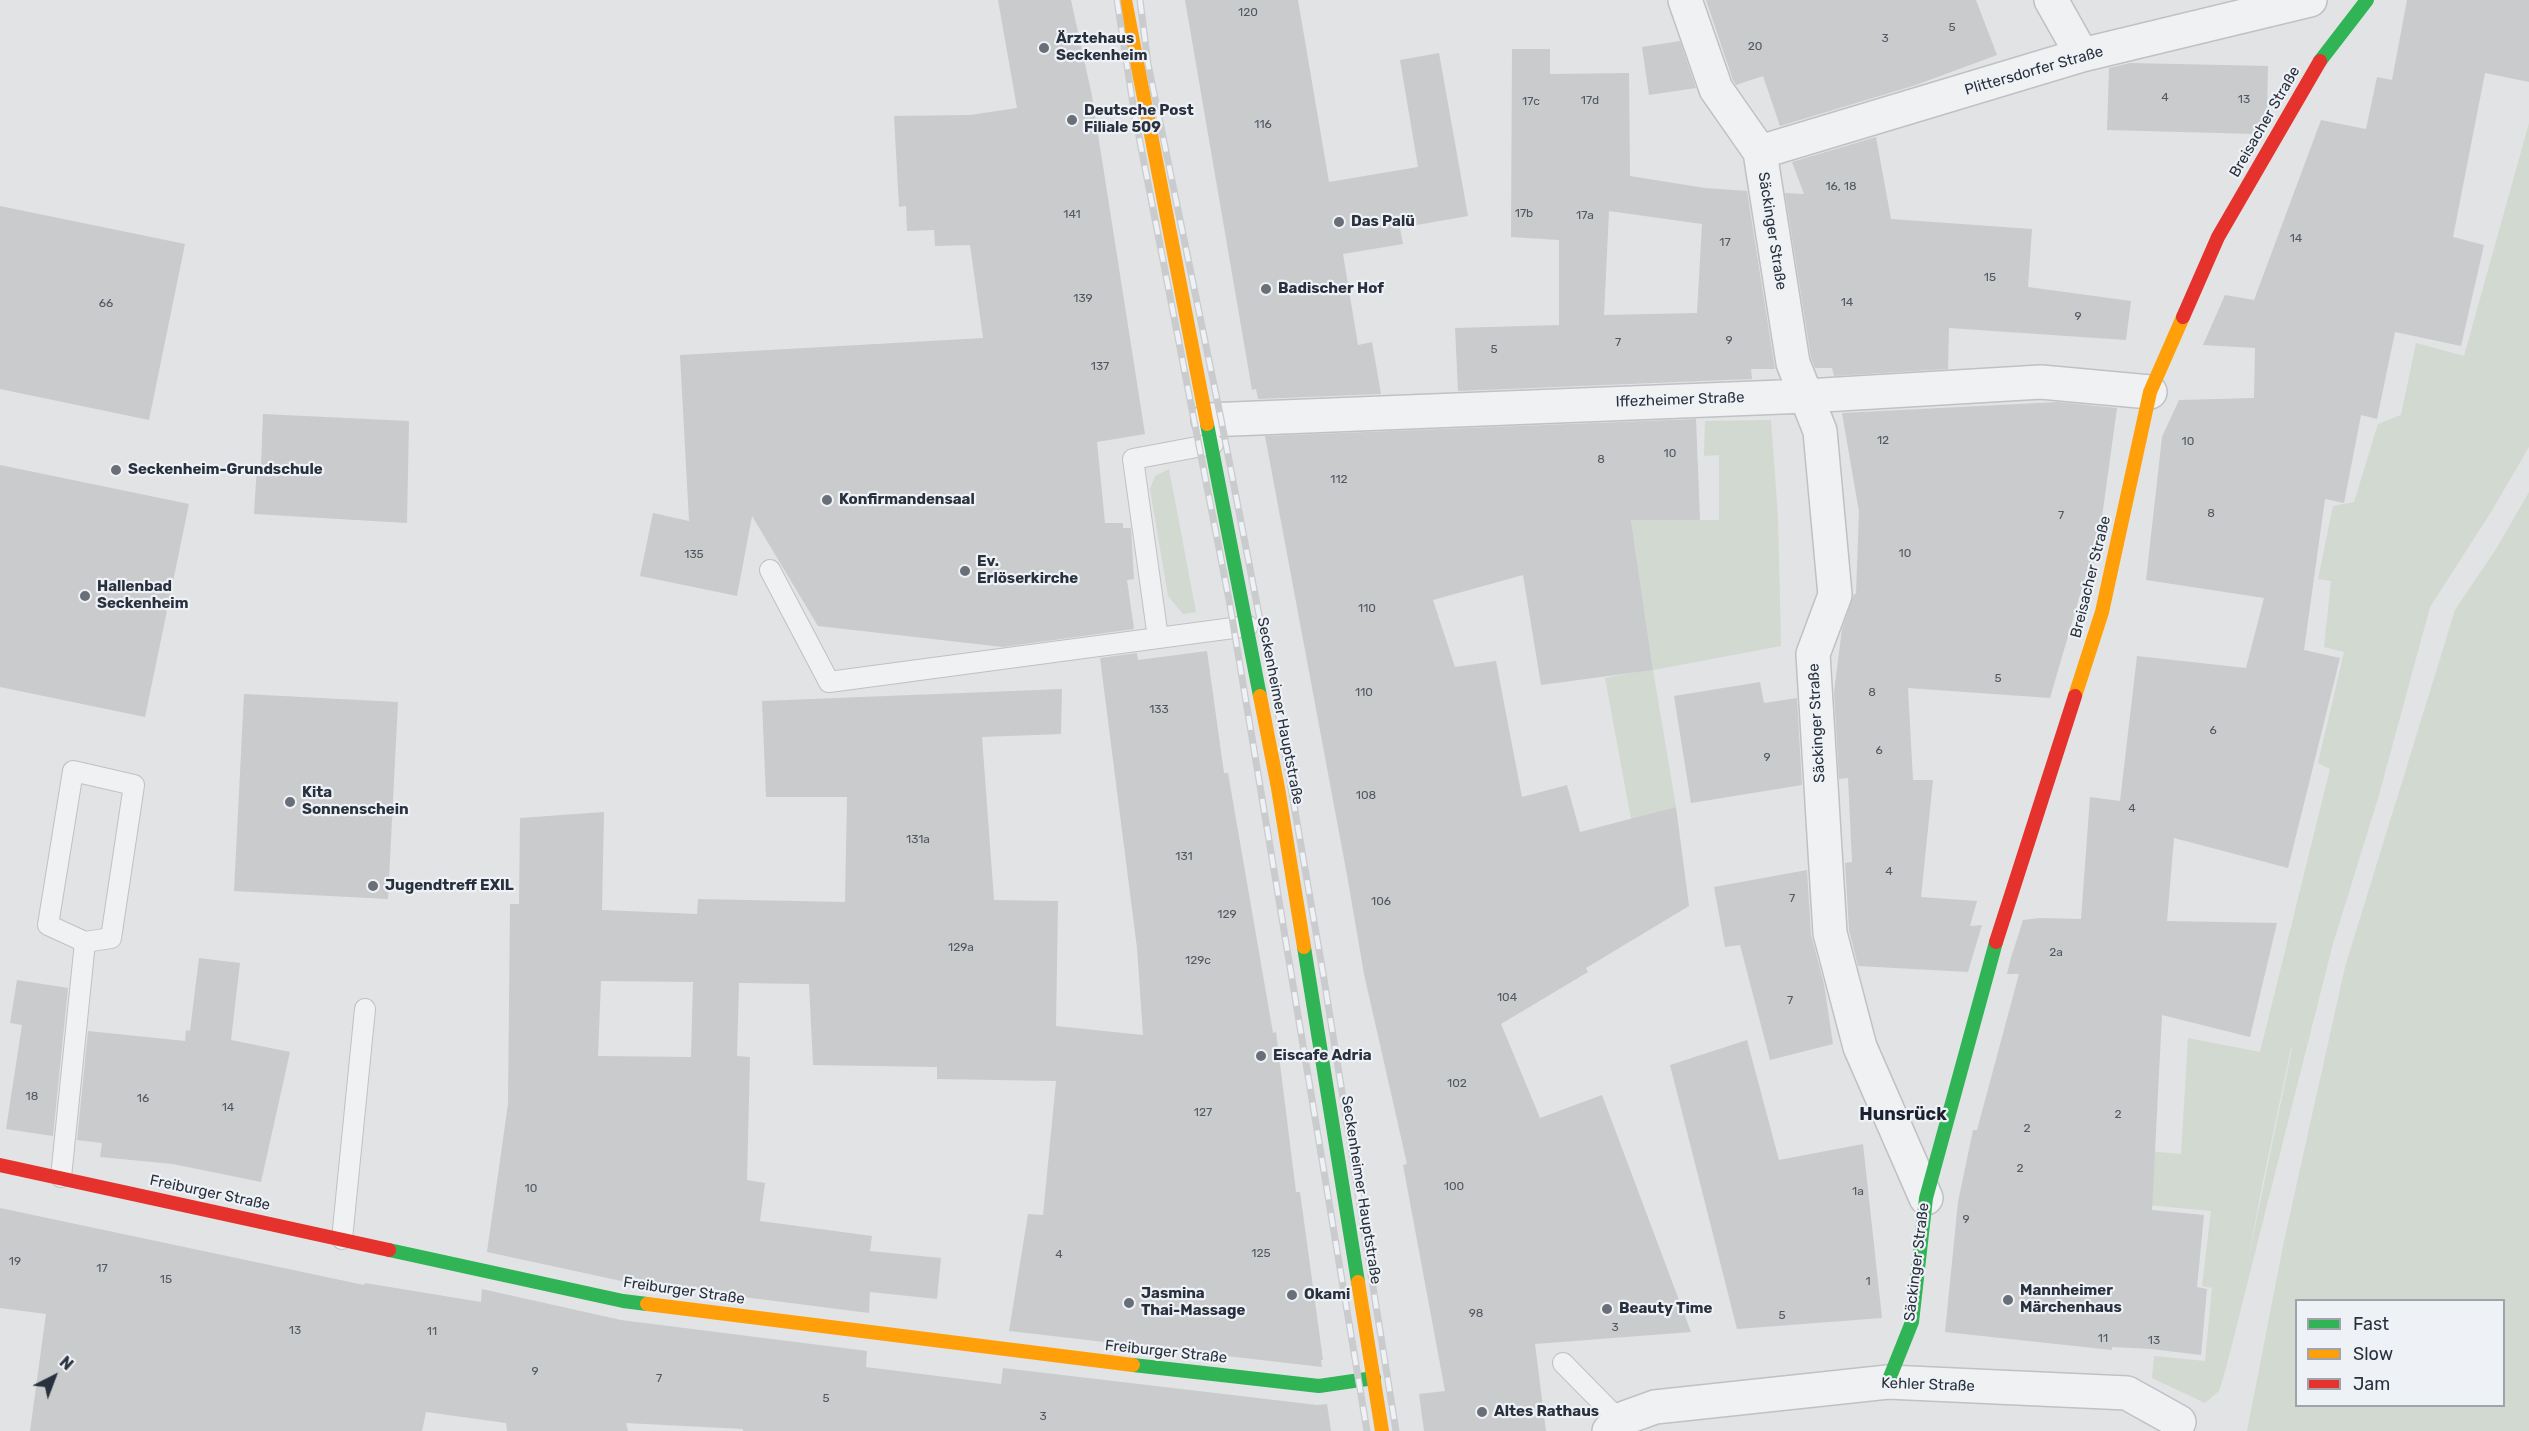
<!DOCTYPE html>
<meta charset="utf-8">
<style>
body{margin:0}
#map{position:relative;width:2529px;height:1431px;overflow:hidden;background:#e1e3e5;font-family:Rubik,sans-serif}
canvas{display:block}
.legend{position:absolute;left:2295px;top:1299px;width:210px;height:108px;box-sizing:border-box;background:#eef1f5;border:2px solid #9fa4ab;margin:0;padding:8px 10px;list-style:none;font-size:18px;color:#28313d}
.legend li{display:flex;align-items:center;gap:12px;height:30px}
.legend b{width:30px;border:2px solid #9fa4ab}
.north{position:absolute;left:24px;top:1347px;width:60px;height:60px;-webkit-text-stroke:4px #eef1f5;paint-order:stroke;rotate:42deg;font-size:16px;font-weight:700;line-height:24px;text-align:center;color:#28313d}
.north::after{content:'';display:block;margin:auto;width:21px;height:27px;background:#28313d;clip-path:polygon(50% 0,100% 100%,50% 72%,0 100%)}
</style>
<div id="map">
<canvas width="2529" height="1431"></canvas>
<ul class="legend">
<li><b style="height:8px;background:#30b455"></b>Fast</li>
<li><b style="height:8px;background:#ff9f0a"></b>Slow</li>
<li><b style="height:8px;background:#e5322d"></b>Jam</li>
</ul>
<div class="north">N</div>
</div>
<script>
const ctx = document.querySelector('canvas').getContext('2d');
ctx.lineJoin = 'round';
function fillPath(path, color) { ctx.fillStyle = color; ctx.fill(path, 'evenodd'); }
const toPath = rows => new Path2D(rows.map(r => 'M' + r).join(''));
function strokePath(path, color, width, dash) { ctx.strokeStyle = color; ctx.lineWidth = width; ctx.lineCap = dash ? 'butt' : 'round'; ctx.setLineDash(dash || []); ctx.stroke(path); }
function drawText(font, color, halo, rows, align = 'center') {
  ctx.font = font + ' Rubik,sans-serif'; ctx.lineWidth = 4.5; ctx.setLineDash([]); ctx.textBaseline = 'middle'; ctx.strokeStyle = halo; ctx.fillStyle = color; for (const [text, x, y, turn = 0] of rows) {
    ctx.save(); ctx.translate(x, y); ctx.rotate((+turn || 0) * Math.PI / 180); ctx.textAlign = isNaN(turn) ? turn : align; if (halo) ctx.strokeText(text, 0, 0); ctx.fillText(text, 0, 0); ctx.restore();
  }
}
const green = toPath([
 [2529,123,2529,447,2491,512,2430,607,2379,795,2332,947,2226,1368,2219,1391,2205,1403,2152,1378,2154,1356,2205,1361,2212,1288,2202,1286,2211,1211,2137,1204,2123,1149,2181,1154,2188,1038,2260,1052,2330,769,2318,763,2344,652,2324,647,2331,581,2318,579,2333,506,2354,502,2378,424,2401,415,2416,343,2464,356],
 [2291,1048,2292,1049,2247,1265,2262,1186],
 [1771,420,1778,517,1781,646,1653,670,1676,807,1631,819,1605,678,1653,669,1631,520,1719,520,1719,455,1704,456,1705,421],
 [1169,469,1196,612,1183,614,1168,596,1150,489,1155,476],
 [2529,492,2529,1431,2247,1431,2284,1241,2345,967,2455,610,2496,549],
 [2296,1300,2504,1300,2504,1406,2296,1406]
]);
const building = toPath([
 [998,0,1071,0,1092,96,1145,434,1097,442,1105,523,1123,523,1123,528,1131,528,1134,579,1127,580,1134,629,1003,647,818,626,752,516,737,596,640,576,653,513,689,521,680,355,983,338,970,245,935,246,934,230,907,231,906,206,899,207,894,116,970,115,1017,108],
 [1185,0,1298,0,1329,182,1418,167,1400,60,1439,53,1468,216,1400,228,1403,244,1343,254,1358,345,1372,342,1381,394,1258,399,1256,389,1252,390],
 [1706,0,1976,0,1997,55,1916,85,1780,126,1763,76,1736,85,1733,80],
 [2407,0,2529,0,2529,82,2485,73,2453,237,2484,245,2461,346,2395,332,2377,419,2361,415,2344,503,2325,499,2304,650,2340,658,2288,868,2174,838,2167,921,2277,923,2250,1037,2162,1015,2152,1210,2204,1215,2197,1287,2207,1289,2201,1355,2151,1349,2112,1347,2112,1350,1945,1332,1958,1202,1973,1130,1977,1130,2019,974,2007,974,2011,958,2023,920,2040,918,2081,919,2090,797,2120,801,2137,656,2246,668,2264,598,2146,580,2162,437,2179,400,2254,398,2255,348,2203,345,2225,295,2254,300,2321,120,2366,129,2377,77,2392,80],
 [1680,41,1696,88,1649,95,1642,47],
 [1512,49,1550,49,1550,74,1629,73,1630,176,1705,188,1747,191,1775,369,1751,369,1752,379,1458,391,1455,328,1559,325,1559,240,1511,237],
 [1609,211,1702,224,1697,313,1604,315],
 [2130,63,2268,66,2267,115,2256,134,2107,130,2109,68],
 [1876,137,1891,219,2032,229,2028,287,2131,301,2126,340,1949,328,1948,369,1834,376,1832,368,1815,368,1811,358,1785,193,1804,194,1792,162],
 [0,206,185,244,149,420,0,389],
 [2058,402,2117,408,2099,539,2092,572,2087,571,2050,698,1908,688,1913,780,1933,780,1921,897,1977,901,1970,926,1982,925,1968,972,1858,966,1849,930,1845,863,1852,862,1848,778,1839,779,1834,692,1842,629,1854,594,1856,594,1859,512,1842,413],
 [263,414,409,421,407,523,254,514,257,465,261,465],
 [1696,419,1700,520,1631,520,1653,670,1541,685,1523,575,1433,600,1455,667,1496,661,1522,797,1567,785,1580,832,1676,807,1689,906,1586,968,1588,972,1501,1024,1540,1118,1602,1095,1691,1332,1535,1344,1546,1431,1424,1431,1419,1394,1445,1391,1403,1165,1407,1164,1364,974,1347,875,1265,436],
 [0,465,189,504,145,717,0,687],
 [1207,651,1224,773,1228,773,1273,1033,1276,1032,1296,1192,1300,1192,1323,1360,1321,1360,1322,1367,1009,1331,1028,1214,1043,1215,1056,1081,937,1079,937,1067,813,1065,809,984,739,983,737,1056,750,1057,747,1180,765,1183,760,1221,872,1236,870,1251,941,1258,937,1299,870,1292,869,1313,626,1282,487,1252,508,1104,510,904,519,904,520,818,604,812,602,910,697,914,698,899,845,902,847,797,766,797,762,701,1062,689,1061,734,982,737,994,900,1058,901,1056,1026,1143,1035,1137,948,1100,658,1137,653,1138,660],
 [601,981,693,982,691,1057,598,1056],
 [1760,682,1764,703,1797,698,1802,785,1691,803,1674,696],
 [244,694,398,702,388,899,234,891],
 [1807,870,1811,934,1824,984,1833,1044,1770,1060,1740,945,1725,947,1714,887],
 [199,958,240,963,231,1040,290,1052,261,1182,173,1164,100,1157,102,1143,77,1140,88,1031,185,1041,186,1030,190,1031],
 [17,980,68,988,53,1136,6,1129,22,1025,10,1023],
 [1747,1040,1779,1160,1863,1144,1882,1318,1737,1329,1670,1065],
 [0,1208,364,1285,365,1283,481,1302,482,1289,621,1320,867,1351,866,1367,1001,1384,1003,1368,1317,1405,1327,1404,1331,1431,743,1431,743,1429,626,1423,628,1431,507,1431,506,1423,426,1412,422,1431,30,1431,46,1314,0,1308]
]);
const lane = toPath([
 [770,570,829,682,1248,626],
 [1158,638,1133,459,1213,444],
 [61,1177,85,942,48,925,73,771,134,785,111,938,85,942],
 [342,1239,365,1009],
 [1563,1363,1619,1420]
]);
const street = toPath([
 [1685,0,1716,89,1760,152,1793,363,1820,431,1835,595,1813,654,1830,933,1860,1047,1926,1198],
 [2051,0,2082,55],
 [1760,152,2082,55,2310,0],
 [1208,420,1806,396,2041,382,2150,392],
 [1609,1431,1619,1420,1655,1407,1888,1382,2127,1393,2179,1422]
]);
const fast = toPath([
 [2320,61,2367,0],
 [1207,424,1260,696],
 [1304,947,1358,1282],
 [389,1250,623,1301,647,1304],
 [1133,1365,1319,1386,1374,1378],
 [1888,1382,1912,1322,1926,1198,1996,942]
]);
const slow = toPath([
 [1125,0,1207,424],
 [1260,696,1278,788,1304,947],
 [2075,696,2102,612,2150,392,2183,317],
 [1358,1282,1382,1431],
 [647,1304,1133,1365]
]);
const jam = toPath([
 [2183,317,2218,237,2320,61],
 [1996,942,2075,696],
 [0,1165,389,1250]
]);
const rail = toPath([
 [1117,0,1134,111,1230,605,1367,1431],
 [1140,0,1148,64,1221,419,1279,718,1324,979,1396,1431]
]);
const markers = [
 [1044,48,6,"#696f78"],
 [1072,120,6,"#696f78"],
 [1339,222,6,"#696f78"],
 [1266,289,6,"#696f78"],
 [116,470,6,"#696f78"],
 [827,500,6,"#696f78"],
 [965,571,6,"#696f78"],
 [85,596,6,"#696f78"],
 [290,802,6,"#696f78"],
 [373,886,6,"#696f78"],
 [1261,1056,6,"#696f78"],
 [1292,1295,6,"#696f78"],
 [2008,1300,6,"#696f78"],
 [1129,1303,6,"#696f78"],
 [1607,1309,6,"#696f78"],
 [1482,1412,6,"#696f78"]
];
const numberNames = [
 ["120",1248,13],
 ["5",1952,28],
 ["3",1885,39],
 ["20",1755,47],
 ["4",2165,98],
 ["13",2244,100],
 ["17d",1590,101],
 ["17c",1531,102],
 ["116",1263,125],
 ["16, 18",1841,187],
 ["17b",1524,214],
 ["141",1072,215],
 ["17a",1585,216],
 ["14",2296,239],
 ["17",1725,243],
 ["15",1990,278],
 ["139",1083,299],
 ["14",1847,303],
 ["66",106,304],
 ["9",2078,317],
 ["9",1729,341],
 ["7",1618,343],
 ["5",1494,350],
 ["137",1100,367],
 ["12",1883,441],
 ["10",2188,442],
 ["10",1670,454],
 ["8",1601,460],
 ["112",1339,480],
 ["8",2211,514],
 ["7",2061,516],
 ["10",1905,554],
 ["135",694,555],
 ["110",1367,609],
 ["5",1998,679],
 ["110",1364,693],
 ["8",1872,693],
 ["133",1159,710],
 ["6",2213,731],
 ["6",1879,751],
 ["9",1767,758],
 ["108",1366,796],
 ["4",2132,809],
 ["131a",918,840],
 ["131",1184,857],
 ["4",1889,872],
 ["7",1792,899],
 ["106",1381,902],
 ["129",1227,915],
 ["129a",961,948],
 ["2a",2056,953],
 ["129c",1198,961],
 ["104",1507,998],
 ["7",1790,1001],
 ["102",1457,1084],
 ["18",32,1097],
 ["16",143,1099],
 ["14",228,1108],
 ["127",1203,1113],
 ["2",2118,1115],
 ["2",2027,1129],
 ["2",2020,1169],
 ["100",1454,1187],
 ["10",531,1189],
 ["1a",1858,1192],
 ["9",1966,1220],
 ["125",1261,1254],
 ["4",1059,1255],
 ["19",15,1262],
 ["17",102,1269],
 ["15",166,1280],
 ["1",1868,1282],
 ["98",1476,1314],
 ["5",1782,1316],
 ["3",1615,1328],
 ["13",295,1331],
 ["11",432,1332],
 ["11",2103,1339],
 ["13",2154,1341],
 ["9",535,1372],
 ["7",659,1379],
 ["5",826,1399],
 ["3",1043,1417]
];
const poiNames = [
 ["Ärztehaus",1056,39],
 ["Seckenheim",1056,56],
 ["Deutsche Post",1084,111],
 ["Filiale 509",1084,128],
 ["Das Palü",1351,222],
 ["Badischer Hof",1278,289],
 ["Seckenheim-Grundschule",128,470],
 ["Konfirmandensaal",839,500],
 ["Ev.",977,562],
 ["Erlöserkirche",977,579],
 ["Hallenbad",97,587],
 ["Seckenheim",97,604],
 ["Kita",302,793],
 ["Sonnenschein",302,810],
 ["Jugendtreff EXIL",385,886],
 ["Eiscafe Adria",1273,1056],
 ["Mannheimer",2020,1291],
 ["Märchenhaus",2020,1308],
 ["Jasmina",1141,1294],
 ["Thai-Massage",1141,1311],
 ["Okami",1304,1295],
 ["Beauty Time",1619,1309],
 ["Altes Rathaus",1494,1412]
];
const streetNames = [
 ["Plittersdorfer Straße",2034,71,-16],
 ["Breisacher Straße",2265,122,-60],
 ["Säckinger Straße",1772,231,81],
 ["Iffezheimer Straße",1680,400,-2],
 ["Breisacher Straße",2091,577,-76],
 ["Seckenheimer Hauptstraße",1280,711,79],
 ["Säckinger Straße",1817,723,-93],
 ["Seckenheimer Hauptstraße",1361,1190,81],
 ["Freiburger Straße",210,1193,12],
 ["Säckinger Straße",1917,1262,-83],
 ["Freiburger Straße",684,1291,8],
 ["Freiburger Straße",1166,1352,6],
 ["Kehler Straße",1928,1385,2]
];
const quarterNames = [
 ["Hunsrück",1903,1115]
];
fillPath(green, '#d2d9d1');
fillPath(building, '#c9cbcd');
strokePath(lane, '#bfc1c3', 22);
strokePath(street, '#bfc1c3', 36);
strokePath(lane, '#f0f1f2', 20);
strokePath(street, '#f0f1f2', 33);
strokePath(fast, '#30b455', 14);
strokePath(slow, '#ff9f0a', 14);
strokePath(jam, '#e5322d', 14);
strokePath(rail, '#c9cbcd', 7);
strokePath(rail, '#eef1f5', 4.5, [14]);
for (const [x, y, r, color] of markers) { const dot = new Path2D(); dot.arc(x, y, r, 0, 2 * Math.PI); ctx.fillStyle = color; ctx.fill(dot); strokePath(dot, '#eef1f5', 2); }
drawText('12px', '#515862', null, numberNames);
drawText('bold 15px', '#28313d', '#eef1f5', poiNames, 'left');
drawText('15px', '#28313d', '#eef1f5', streetNames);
drawText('bold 18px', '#1b222e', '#eef1f5', quarterNames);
</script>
